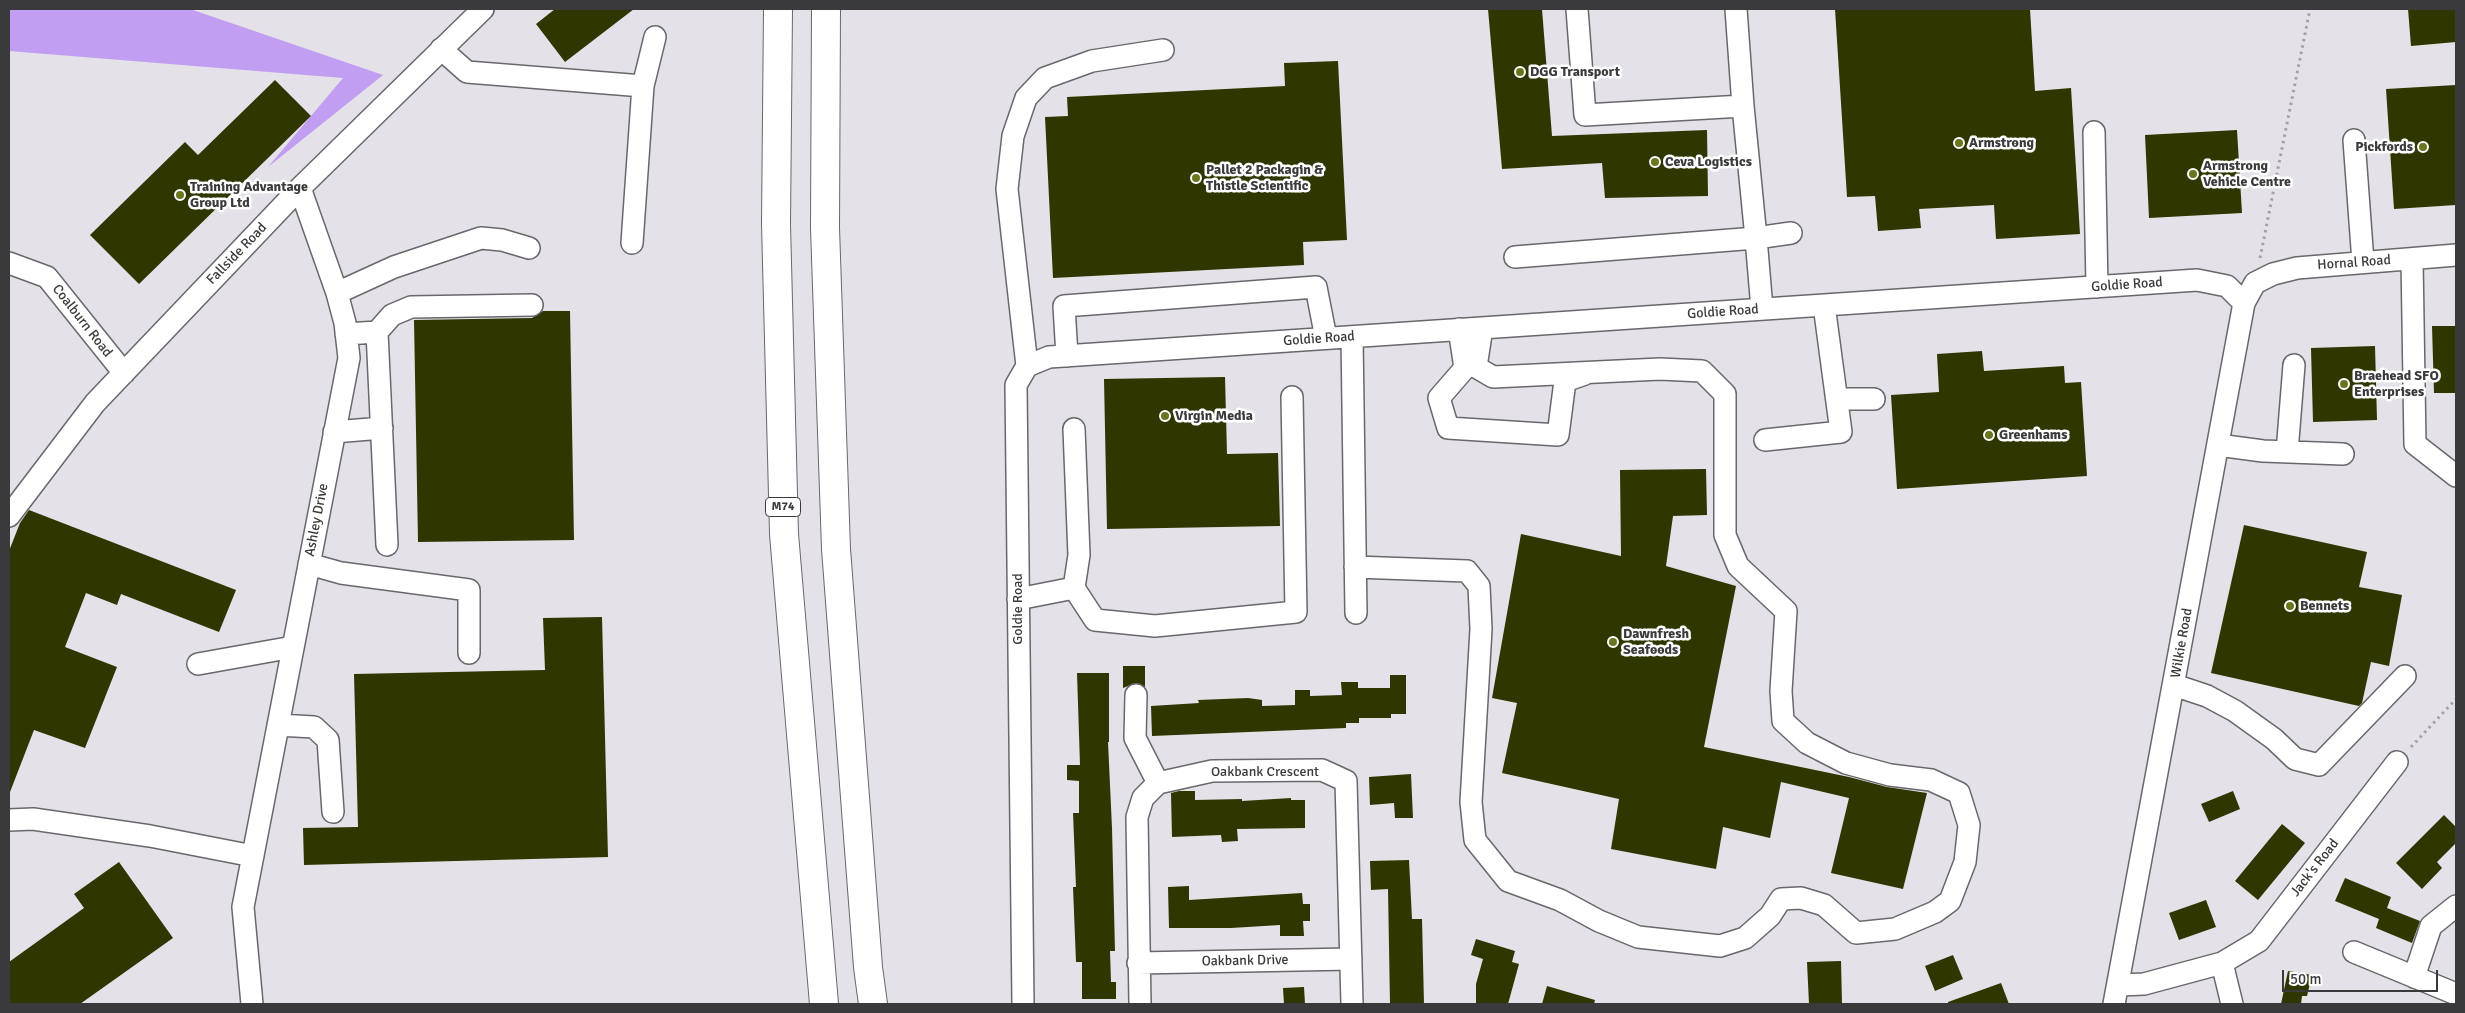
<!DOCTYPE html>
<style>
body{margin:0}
#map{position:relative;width:2465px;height:1013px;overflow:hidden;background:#e4e1e8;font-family:Signika,sans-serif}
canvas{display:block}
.frame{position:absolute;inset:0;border:10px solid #3a393b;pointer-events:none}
.scale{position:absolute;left:2282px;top:970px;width:156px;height:22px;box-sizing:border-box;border:2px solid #3a393b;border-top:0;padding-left:6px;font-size:15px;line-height:18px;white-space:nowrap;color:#3a393b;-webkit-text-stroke:4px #fff;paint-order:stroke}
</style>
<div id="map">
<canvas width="2465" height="1013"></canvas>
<div class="frame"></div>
<div class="scale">50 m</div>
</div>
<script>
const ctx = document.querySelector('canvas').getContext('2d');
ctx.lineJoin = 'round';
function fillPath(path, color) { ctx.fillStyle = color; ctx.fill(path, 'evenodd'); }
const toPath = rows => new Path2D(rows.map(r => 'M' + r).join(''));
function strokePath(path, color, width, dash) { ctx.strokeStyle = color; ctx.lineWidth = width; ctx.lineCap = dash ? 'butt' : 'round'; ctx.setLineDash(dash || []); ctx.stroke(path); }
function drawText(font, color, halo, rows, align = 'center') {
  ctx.font = font + ' Signika,sans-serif'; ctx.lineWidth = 5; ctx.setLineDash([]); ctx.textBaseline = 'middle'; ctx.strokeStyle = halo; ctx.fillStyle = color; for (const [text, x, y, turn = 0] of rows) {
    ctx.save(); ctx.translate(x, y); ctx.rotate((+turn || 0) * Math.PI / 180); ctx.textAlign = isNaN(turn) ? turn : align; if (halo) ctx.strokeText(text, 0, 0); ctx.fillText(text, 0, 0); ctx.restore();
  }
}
const forest = toPath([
 [9,9,190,9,383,75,268,167,343,78,9,51]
]);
const building = toPath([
 [555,9,634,9,565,62,536,24],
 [1488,9,1542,9,1552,136,1707,130,1708,196,1605,198,1602,163,1502,169],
 [1835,9,2030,9,2035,91,2071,88,2080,234,1996,239,1994,205,1919,209,1921,228,1878,231,1875,196,1847,197],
 [2408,9,2456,9,2456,42,2411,46],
 [1338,61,1347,240,1303,242,1304,265,1053,278,1045,117,1068,116,1067,97,1285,86,1284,63],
 [275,80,311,116,139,284,90,235,185,142,198,155],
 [2456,85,2456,205,2394,209,2386,89],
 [2237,130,2242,213,2149,218,2145,135],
 [543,311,570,311,574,540,418,542,414,320,532,318],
 [2432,326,2456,326,2456,393,2434,393],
 [2375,346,2377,420,2313,422,2311,348],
 [1982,351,1984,371,2064,366,2065,383,2081,382,2087,476,1897,489,1891,395,1939,392,1937,354],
 [1225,377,1227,454,1278,453,1280,526,1107,529,1104,379],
 [1706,469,1707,515,1673,516,1666,566,1736,586,1704,747,1849,777,1887,787,1927,793,1903,889,1831,873,1849,798,1781,782,1770,838,1723,827,1716,869,1611,849,1619,799,1502,773,1517,703,1492,698,1521,534,1621,556,1620,470],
 [29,510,236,590,219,632,121,594,117,605,86,593,65,647,117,667,85,748,34,730,10,792,9,551,20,523],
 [2244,525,2367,552,2359,587,2402,595,2389,666,2371,662,2362,703,2359,706,2211,673],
 [602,617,608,857,304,865,303,828,358,827,354,674,545,670,543,618],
 [1123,666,1145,666,1145,687,1136,683,1123,688],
 [1077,673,1109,673,1109,742,1108,742,1112,828,1115,951,1110,951,1111,982,1116,982,1116,999,1082,999,1082,962,1076,962,1073,887,1076,887,1073,813,1079,813,1079,781,1067,780,1067,765,1080,765],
 [1390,675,1406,675,1406,714,1391,714,1391,718,1359,718,1359,723,1346,723,1346,728,1152,736,1151,706,1199,703,1198,700,1248,698,1262,700,1262,706,1295,705,1295,690,1310,690,1310,696,1342,695,1341,682,1358,682,1358,688,1390,688],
 [1411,774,1413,818,1395,818,1394,803,1370,805,1369,777],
 [1179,791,1195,791,1195,800,1242,799,1242,801,1291,798,1291,800,1305,800,1305,828,1237,829,1238,841,1222,842,1221,835,1172,837,1171,793],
 [2233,791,2240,809,2209,822,2201,804],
 [2444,815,2456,827,2456,843,2437,862,2442,868,2422,889,2396,863],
 [2282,824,2305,843,2258,900,2235,881],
 [1409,860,1412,919,1422,919,1424,1004,1390,1004,1388,889,1371,890,1370,861],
 [119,862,173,938,80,1004,9,1004,9,962,84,908,74,894],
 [2345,878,2391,897,2387,908,2420,921,2412,943,2376,928,2379,919,2335,901],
 [1189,886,1189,900,1302,893,1303,904,1310,904,1310,921,1303,921,1304,936,1280,936,1280,925,1231,928,1169,928,1168,887],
 [2206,900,2216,927,2179,940,2169,913],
 [1476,939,1515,951,1512,962,1519,964,1508,1004,1476,1004,1476,984,1483,959,1471,955],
 [1953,955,1963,979,1935,991,1925,966],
 [1841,961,1842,1004,1809,1004,1807,962],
 [2288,971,2312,975,2307,996,2302,996,2301,1004,2281,1004],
 [2001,983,2009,1004,1948,1004,1948,1002],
 [1547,986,1595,1000,1594,1004,1542,1004],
 [1304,987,1305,1004,1284,1004,1283,988]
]);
const path = toPath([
 [2260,258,2310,9],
 [2411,747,2456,699]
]);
const minor = toPath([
 [1577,9,1585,115,1743,106,1756,238,1791,233],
 [1736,9,1743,106],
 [441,49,467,72,643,86],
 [2094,132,2097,287],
 [2354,140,2363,262],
 [632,243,643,86,655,37],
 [1515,257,1756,238,1762,309],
 [2412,259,2415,444,2456,476],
 [9,263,47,277,124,373],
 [337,293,394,267,481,238,502,240,529,248],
 [1459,329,1465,368,1439,398,1448,428,1558,435,1565,381,1585,374],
 [377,332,392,315,411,307,532,305],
 [346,334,377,332,387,545],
 [1352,337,1356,613],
 [1067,356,1064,306,1316,287,1326,338],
 [1027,366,1007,189,1013,136,1026,98,1045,78,1092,61,1163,50],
 [1837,399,1874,399],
 [334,432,382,428],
 [1765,440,1841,432,1824,305],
 [2218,445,2263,451,2343,454],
 [2287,452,2294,365],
 [9,516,95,403,300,188,483,9],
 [309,564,341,573,469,590,469,653],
 [1355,567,1467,571,1479,586,1481,629,1471,802,1475,840,1508,881,1560,900,1599,921,1638,937,1720,946,1745,938,1770,916,1781,899,1801,898,1824,905,1856,933,1895,929,1935,912,1950,901,1965,862,1969,825,1959,793,1931,780,1890,775,1846,763,1807,743,1783,721,1781,691,1786,611,1738,566,1725,535,1725,394,1702,371,1660,369,1493,377,1476,367,1482,328],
 [1074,588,1095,620,1155,626,1296,612,1292,397],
 [1018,599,1074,588,1079,555,1074,429],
 [198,664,293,647],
 [2174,685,2207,696,2235,711,2274,739,2295,759,2319,765,2405,676],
 [1136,695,1135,738,1158,783],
 [278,725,314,727,328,740,333,812],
 [9,820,33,819,150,836,253,856],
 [2354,952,2456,994],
 [1138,963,1351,959],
 [2222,963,2259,941,2397,762],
 [2414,977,2431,926,2456,906],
 [2119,985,2144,984,2222,963,2232,1004],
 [252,1004,243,907,349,358,345,323,337,293,300,188],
 [1023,1004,1016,385,1027,366,1049,357,2197,280,2227,286,2244,303],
 [1140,1004,1137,817,1143,798,1158,783,1212,771,1322,770,1346,781,1352,1004],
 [2114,1004,2244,303,2255,283,2273,274,2297,268,2456,255]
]);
const highway = toPath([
 [778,9,776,224,784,534,824,1004],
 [826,9,825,228,836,549,868,967,873,1004]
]);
const markers = [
 [1520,72,5,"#6b741e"],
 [1959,143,5,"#6b741e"],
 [2423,147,5,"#6b741e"],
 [1655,162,5,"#6b741e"],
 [2193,174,5,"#6b741e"],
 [1196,178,5,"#6b741e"],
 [180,195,5,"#6b741e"],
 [2344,384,5,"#6b741e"],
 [1165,416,5,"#6b741e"],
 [1989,435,5,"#6b741e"],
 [2290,606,5,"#6b741e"],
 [1613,642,5,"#6b741e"]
];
const shields = [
 [783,507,35]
];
const shieldNames = [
 ["M74",783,507]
];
const poiNames = [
 ["DGG Transport",1530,72],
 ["Armstrong",1969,143],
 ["Pickfords",2413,147,"right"],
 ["Ceva Logistics",1665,162],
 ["Armstrong",2203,166],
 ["Vehicle Centre",2203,182],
 ["Pallet 2 Packagin &",1206,170],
 ["Thistle Scientific",1206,186],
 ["Training Advantage",190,187],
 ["Group Ltd",190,203],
 ["Braehead SFO",2354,376],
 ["Enterprises",2354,392],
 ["Virgin Media",1175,416],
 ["Greenhams",1999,435],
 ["Bennets",2300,606],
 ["Dawnfresh",1623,634],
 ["Seafoods",1623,650]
];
const streetNames = [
 ["Fallside Road",237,254,-46],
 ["Hornal Road",2354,263,-4],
 ["Goldie Road",2127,285,-4],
 ["Goldie Road",1723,312,-4],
 ["Coalburn Road",82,321,52],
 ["Goldie Road",1319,339,-4],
 ["Ashley Drive",317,520,-79],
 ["Goldie Road",1018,609,-90],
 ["Wilkie Road",2182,643,-80],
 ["Oakbank Crescent",1265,772],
 ["Jack's Road",2315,868,-52],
 ["Oakbank Drive",1245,961,-1]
];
fillPath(forest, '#c19ef1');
fillPath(building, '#303600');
strokePath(minor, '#69676c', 24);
strokePath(highway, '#69676c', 30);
strokePath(path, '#a3a1a6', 3, [2.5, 4]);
strokePath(minor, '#fff', 21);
strokePath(highway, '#fff', 28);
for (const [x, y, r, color] of markers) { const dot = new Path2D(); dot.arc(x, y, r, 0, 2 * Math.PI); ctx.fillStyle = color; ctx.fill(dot); strokePath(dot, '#fff', 2); }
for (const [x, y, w] of shields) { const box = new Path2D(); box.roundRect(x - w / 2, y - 9.5, w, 19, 4); ctx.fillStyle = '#fff'; ctx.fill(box); strokePath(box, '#3a393b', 1); }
drawText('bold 12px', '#3a393b', null, shieldNames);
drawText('bold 14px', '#3a393b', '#fff', poiNames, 'left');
drawText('14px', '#3a393b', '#fff', streetNames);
</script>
